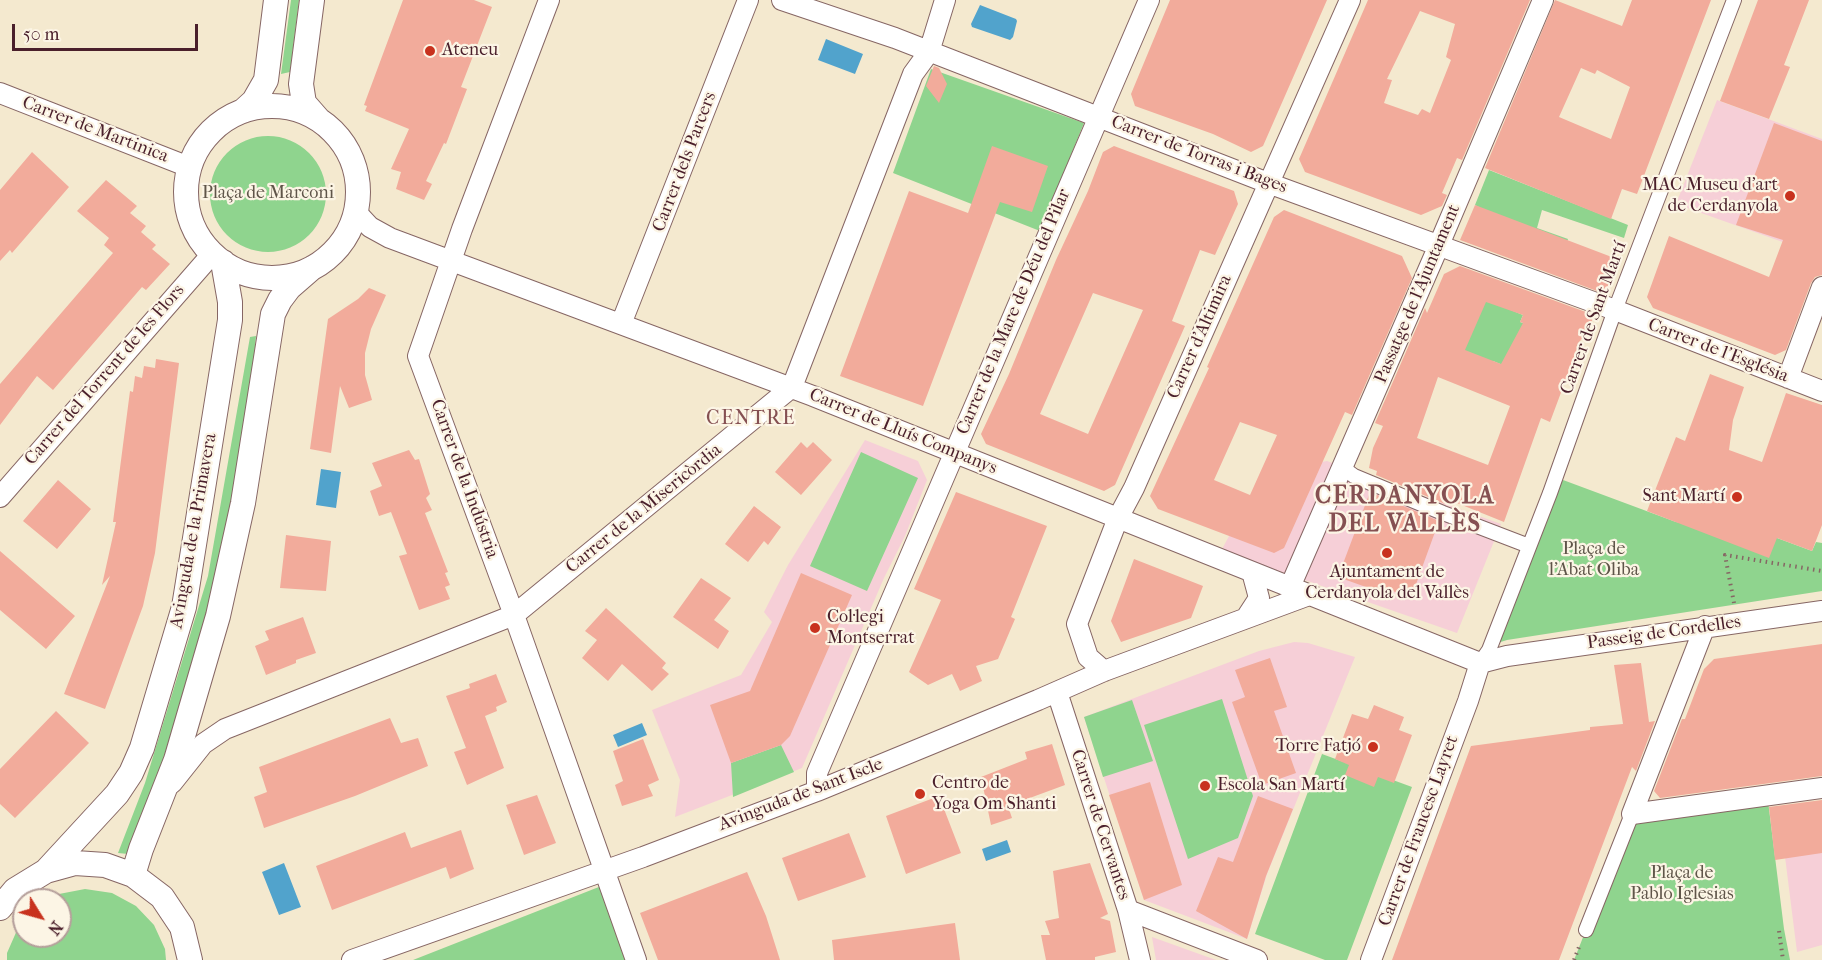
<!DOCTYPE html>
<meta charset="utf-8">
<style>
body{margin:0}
#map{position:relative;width:1822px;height:960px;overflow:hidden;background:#f4e9cf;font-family:"IM FELL French Canon",serif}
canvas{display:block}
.north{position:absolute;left:12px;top:888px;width:60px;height:60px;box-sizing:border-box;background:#fcf5e5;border:2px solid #b59f9b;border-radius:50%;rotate:127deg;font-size:16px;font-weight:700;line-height:24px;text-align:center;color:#4a1f2b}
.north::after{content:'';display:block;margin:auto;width:21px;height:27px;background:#c8321e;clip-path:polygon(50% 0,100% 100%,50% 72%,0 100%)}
.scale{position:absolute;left:12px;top:24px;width:186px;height:27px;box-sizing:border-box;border:3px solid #4a1f2b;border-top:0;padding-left:8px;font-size:18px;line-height:21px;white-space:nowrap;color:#4a1f2b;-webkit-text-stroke:4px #fcf5e5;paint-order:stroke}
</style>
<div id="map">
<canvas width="1822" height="960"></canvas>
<div class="north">N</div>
<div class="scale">50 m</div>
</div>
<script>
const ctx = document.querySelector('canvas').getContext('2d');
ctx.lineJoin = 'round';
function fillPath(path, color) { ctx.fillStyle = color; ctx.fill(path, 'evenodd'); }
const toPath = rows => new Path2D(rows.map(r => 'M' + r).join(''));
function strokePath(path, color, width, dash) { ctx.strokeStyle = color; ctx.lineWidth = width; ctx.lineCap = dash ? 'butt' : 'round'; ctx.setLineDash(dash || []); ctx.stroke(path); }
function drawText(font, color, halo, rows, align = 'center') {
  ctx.font = font + ' "IM FELL French Canon",serif'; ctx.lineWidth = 4.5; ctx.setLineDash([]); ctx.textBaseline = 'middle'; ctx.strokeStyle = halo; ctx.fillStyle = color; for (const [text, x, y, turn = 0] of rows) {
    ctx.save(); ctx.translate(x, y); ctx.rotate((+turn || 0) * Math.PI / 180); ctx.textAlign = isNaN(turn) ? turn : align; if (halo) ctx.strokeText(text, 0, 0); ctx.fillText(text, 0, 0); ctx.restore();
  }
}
const built = toPath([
 [1717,100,1822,139,1822,256,1676,204],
 [865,440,918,461,927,480,905,536,884,578,802,768,675,817,680,780,652,710,741,675,772,622,764,612,788,565],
 [1327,461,1501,524,1457,633,1221,551,1263,473],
 [1294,642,1308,643,1355,657,1267,874,1247,939,1144,900,1084,717,1259,651],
 [1822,803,1822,945,1797,952,1779,809],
 [1152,937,1216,960,1156,960]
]);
const green = toPath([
 [291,0,299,0,290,72,281,74],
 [931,69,1084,123,1040,231,893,173],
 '210 194a58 58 0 1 1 116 0a58 58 0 1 1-116 0Z',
 [1489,170,1628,225,1624,238,1542,210,1537,228,1568,239,1563,253,1475,205],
 [1486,300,1523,315,1520,322,1530,326,1510,368,1493,361,1492,370,1418,330],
 [256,336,251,391,237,473,207,624,167,753,128,854,118,853,145,783,208,576,250,337],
 [861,452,918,478,867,591,810,566],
 [1555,477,1676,522,1777,538,1812,551,1816,542,1822,543,1822,591,1507,640,1491,645],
 [1222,699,1253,796,1238,838,1188,859,1144,725],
 [1132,700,1153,761,1103,777,1084,717],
 [781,745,794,772,733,797,731,763],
 [1322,754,1412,787,1347,960,1325,960,1255,934],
 [1768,801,1784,929,1790,960,1574,960,1630,819],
 [609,883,636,960,413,960],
 [85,889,112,893,136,906,154,925,165,949,166,960,7,960,7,953,18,928,24,921,24,936,60,936,60,900,49,900,59,894]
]);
const water = toPath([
 [980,5,1016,19,1017,21,1013,37,1010,40,972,27,971,24],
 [826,39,863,54,855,74,818,60],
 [321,469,341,472,336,508,316,505],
 [642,723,647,735,618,747,613,735],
 [1007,840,1011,852,986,861,982,849],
 [284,863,301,907,279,915,262,872]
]);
const building = toPath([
 [403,0,474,0,492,7,461,87,467,89,446,144,444,143,426,181,432,184,424,200,396,189,401,172,391,169,409,129,365,111,367,106,364,105],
 [1170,0,1327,0,1263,146,1251,152,1213,134,1135,106,1131,94],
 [1368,0,1530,0,1462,160,1457,158,1442,193,1447,195,1442,206,1421,215,1305,172,1299,159],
 [1420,11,1455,24,1446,57,1451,60,1430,113,1422,109,1418,115,1384,103,1392,80,1387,79],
 [1555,0,1622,26,1632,0,1711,0,1637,194,1622,189,1611,219,1485,168],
 [1581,68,1595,74,1597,70,1630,87,1611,139,1559,117],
 [1758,0,1809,0,1784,65,1790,67,1769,119,1720,101],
 [934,66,939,68,947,84,939,103,926,86],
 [1774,123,1822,141,1822,275,1815,277,1811,283,1786,350,1775,355,1653,308,1647,297,1669,236,1769,277,1783,240,1736,225],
 [992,146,1048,166,1032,212,1000,202,923,406,840,376,909,191,968,213],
 [1114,146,1234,191,1238,204,1215,255,1200,250,1172,321,1185,326,1115,485,1104,491,986,444,981,434,1009,374,1056,260,1088,191,1103,152],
 [1093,293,1143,310,1088,434,1040,414],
 [32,152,69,187,12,253,10,250,0,261,0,190],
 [106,180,137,206,130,213,146,226,141,232,156,245,152,249,170,264,146,290,142,287,53,390,37,376,0,425,0,384,113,253,104,245,109,238,77,211],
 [1475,205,1617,259,1605,294,1460,240],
 [1284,210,1402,256,1412,278,1352,415,1345,412,1284,548,1274,553,1158,509,1150,496,1209,368,1207,367,1274,217],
 [1240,422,1277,435,1250,495,1214,480],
 [1460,266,1594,315,1585,340,1581,339,1550,422,1541,418,1504,522,1447,499,1445,504,1376,475,1377,471,1369,468,1373,448,1383,426,1375,423,1425,308,1427,313,1444,274],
 [1486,302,1523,315,1520,322,1523,323,1501,364,1465,350],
 [1438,377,1510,406,1488,465,1417,438],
 [369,288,386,295,371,329,365,353,365,375,372,400,349,408,340,386,331,453,310,449,328,319,358,299],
 [156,359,179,363,155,553,143,606,105,709,64,694,110,576,102,585,116,522,113,522,130,391,133,392,135,376,142,378,144,366,155,368],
 [1710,374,1744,387,1733,420,1729,450,1762,462,1786,393,1822,405,1822,525,1812,551,1777,538,1769,558,1647,511,1676,437,1685,441],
 [801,442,807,448,813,442,832,460,801,495,775,472],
 [409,450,415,460,419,459,430,494,426,498,432,510,425,513,448,572,445,573,450,585,445,587,450,599,419,610,399,556,407,554,391,512,379,516,370,491,382,486,372,463],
 [58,480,91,509,57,549,23,521],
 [956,492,1047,526,1011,617,1015,619,998,659,976,666,982,681,960,691,952,674,928,685,909,672,941,600,914,589],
 [1370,492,1439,521,1411,598,1390,590,1388,595,1338,577],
 [754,506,781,527,768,545,764,541,748,562,725,544],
 [286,535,331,541,326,591,280,588],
 [0,551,75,616,46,649,0,610],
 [1134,559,1203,586,1191,618,1121,642,1111,621],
 [801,573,852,595,790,736,781,745,731,763,710,705,750,691],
 [701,578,731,598,714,620,729,631,718,649,673,617],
 [606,608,666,663,662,668,669,674,652,691,622,664,608,681,582,658,597,640,585,631],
 [303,617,316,653,296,660,296,663,266,675,255,646,269,640,265,631],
 [1822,644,1822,776,1660,798,1654,791,1682,719,1685,719,1704,669,1714,659],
 [1270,658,1287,707,1274,711,1296,773,1262,785,1232,702,1245,697,1235,670],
 [1641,663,1649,722,1655,721,1636,771,1632,767,1559,960,1392,960,1471,746,1590,730,1590,727,1623,724,1614,665],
 [496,674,507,702,496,707,497,711,485,716,504,768,467,785,454,752,466,748,446,696,470,688,469,684],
 [1374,705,1404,717,1399,730,1412,735,1394,783,1378,777,1374,787,1345,775,1349,765,1335,759,1352,714,1368,719],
 [56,711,89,743,15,818,0,804,0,769],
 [390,718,401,743,418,738,428,766,355,796,264,828,254,797,267,792,259,767],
 [643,739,659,780,648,785,653,796,622,806,615,785,623,781,613,751],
 [1052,744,1065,785,1008,806,1012,818,991,825,981,777,1027,759,1025,752],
 [1150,782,1182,885,1144,900,1109,795],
 [537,795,556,843,524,855,506,805],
 [939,796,961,853,906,874,886,816],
 [1258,796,1293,809,1266,876,1247,939,1196,911,1218,857,1233,862],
 [1822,800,1822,853,1775,860,1769,807],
 [461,830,474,869,450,879,446,867,332,910,316,866,405,832,411,848],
 [849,833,866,877,798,901,782,858],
 [1090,863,1108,914,1100,918,1110,921,1116,952,1095,957,1095,960,1046,960,1041,935,1050,935,1045,921,1059,918,1053,871],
 [747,872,766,916,780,960,658,960,640,913],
 [955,923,960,960,834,960,832,940]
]);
const path = toPath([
 [1734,603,1725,555,1822,571],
 [1779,931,1783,960],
 [1574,960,1579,947]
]);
const pedestrian = toPath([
 [1343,468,1354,476,1443,513,1529,546],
 [1480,663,1489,650,1550,493,1615,310,1734,0],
 [1586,930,1632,814]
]);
const minor = toPath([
 [549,0,462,229,418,356,514,615,636,960],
 [782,0,895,38,1268,183,1615,310,1822,391],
 [0,93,189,167],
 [356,212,370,227,390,238,813,396,1480,663,1507,656,1822,611],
 [621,324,748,0],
 [1788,378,1822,287],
 [0,497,212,254],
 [1290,587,1433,259,1543,0],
 [1246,618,1259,598,1252,572],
 [1705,626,1632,814,1822,788],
 [1104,671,1088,657,1077,624,1118,518,1134,488,1350,0],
 [1057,692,1128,910,1140,960],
 [172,783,203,744,225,729,514,615,792,387,913,74,929,52,945,0],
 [817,791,817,773,1149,0],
 [1128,910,1257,960],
 [352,960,643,857,817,791,1038,700,1104,671,1309,595],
 [1371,960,1468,701,1480,663]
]);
const tertiary = toPath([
 [312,0,301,84,304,103,318,119],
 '186 192a86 86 0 1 1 172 0a86 86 0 1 1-172 0Z',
 [243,111,254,101,266,80,276,0],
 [46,871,117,794,131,773,142,748,184,607,230,320,230,302,223,262],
 [133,875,141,849,176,760,218,616,243,503,273,314,280,300,289,288,312,268],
 [0,908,15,890,46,871,75,863,105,865,133,875,162,897,182,927,190,960]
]);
const markers = [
 [430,51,6,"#c8321e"],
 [1790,196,6,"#c8321e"],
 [1737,497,6,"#c8321e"],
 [1387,553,6,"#c8321e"],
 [815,628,6,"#c8321e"],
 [1373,747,6,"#c8321e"],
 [1205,786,6,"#c8321e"],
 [920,794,6,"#c8321e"]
];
const poiNames = [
 ["Ateneu",442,51],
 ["MAC Museu d'art",1778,186,"right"],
 ["de Cerdanyola",1778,207,"right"],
 ["Sant Martí",1725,497,"right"],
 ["Ajuntament de",1387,573,"center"],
 ["Cerdanyola del Vallès",1387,594,"center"],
 ["Col·legi",827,618],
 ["Montserrat",827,639],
 ["Torre Fatjó",1361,747,"right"],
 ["Centro de",932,784],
 ["Yoga Om Shanti",932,805],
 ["Escola San Martí",1217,786]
];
const streetNames = [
 ["Carrer de Martinica",95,130,21],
 ["Carrer de Torras i Bages",1199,155,21],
 ["Carrer dels Parcers",685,162,-69],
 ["Passatge de l'Ajuntament",1418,294,-67],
 ["Carrer de la Mare de Déu del Pilar",1014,312,-67],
 ["Carrer de Sant Martí",1594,318,-70],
 ["Carrer d'Altimira",1200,337,-66],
 ["Carrer de l'Església",1718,351,21],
 ["Carrer del Torrent de les Flors",105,375,-49],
 ["Carrer de Lluís Companys",903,432,22],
 ["Carrer de la Indústria",464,479,70],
 ["Carrer de la Misericòrdia",644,509,-39],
 ["Avinguda de la Primavera",194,531,-80],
 ["Passeig de Cordelles",1664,633,-8],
 ["Avinguda de Sant Iscle",801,795,-21],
 ["Carrer de Cervantes",1100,825,72],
 ["Carrer de Francesc Layret",1419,831,-70]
];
const parkNames = [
 ["Plaça de Marconi",268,194],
 ["Plaça de",1594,550],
 ["l'Abat Oliba",1594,571],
 ["Plaça de",1682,874],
 ["Pablo Iglesias",1682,895]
];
const neighbourhoodNames = [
 ["CENTRE",751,419]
];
const districtNames = [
 ["CERDANYOLA",1405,497],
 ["DEL VALLÈS",1405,525]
];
fillPath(built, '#f6cfd7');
fillPath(green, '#8fd48e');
fillPath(water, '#51a3cc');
fillPath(building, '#f2ab9b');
strokePath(pedestrian, '#866664', 16);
strokePath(minor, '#866664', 22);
strokePath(tertiary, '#866664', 26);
strokePath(path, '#866664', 4, [1.5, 4.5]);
strokePath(pedestrian, '#fff', 14);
strokePath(minor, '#fff', 20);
strokePath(tertiary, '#fff', 24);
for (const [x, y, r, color] of markers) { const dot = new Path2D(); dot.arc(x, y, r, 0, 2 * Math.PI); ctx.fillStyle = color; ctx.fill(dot); strokePath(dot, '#fcf5e5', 2); }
drawText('18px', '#4a1f2b', '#fcf5e5', poiNames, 'left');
drawText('18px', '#4a1f2b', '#fcf5e5', streetNames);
drawText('18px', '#5f5549', '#fcf5e5', parkNames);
ctx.letterSpacing = '1.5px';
drawText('20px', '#855052', '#fcf5e5', neighbourhoodNames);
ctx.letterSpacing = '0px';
ctx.letterSpacing = '1.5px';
drawText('bold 24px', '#855052', '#fcf5e5', districtNames);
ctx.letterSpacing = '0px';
</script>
